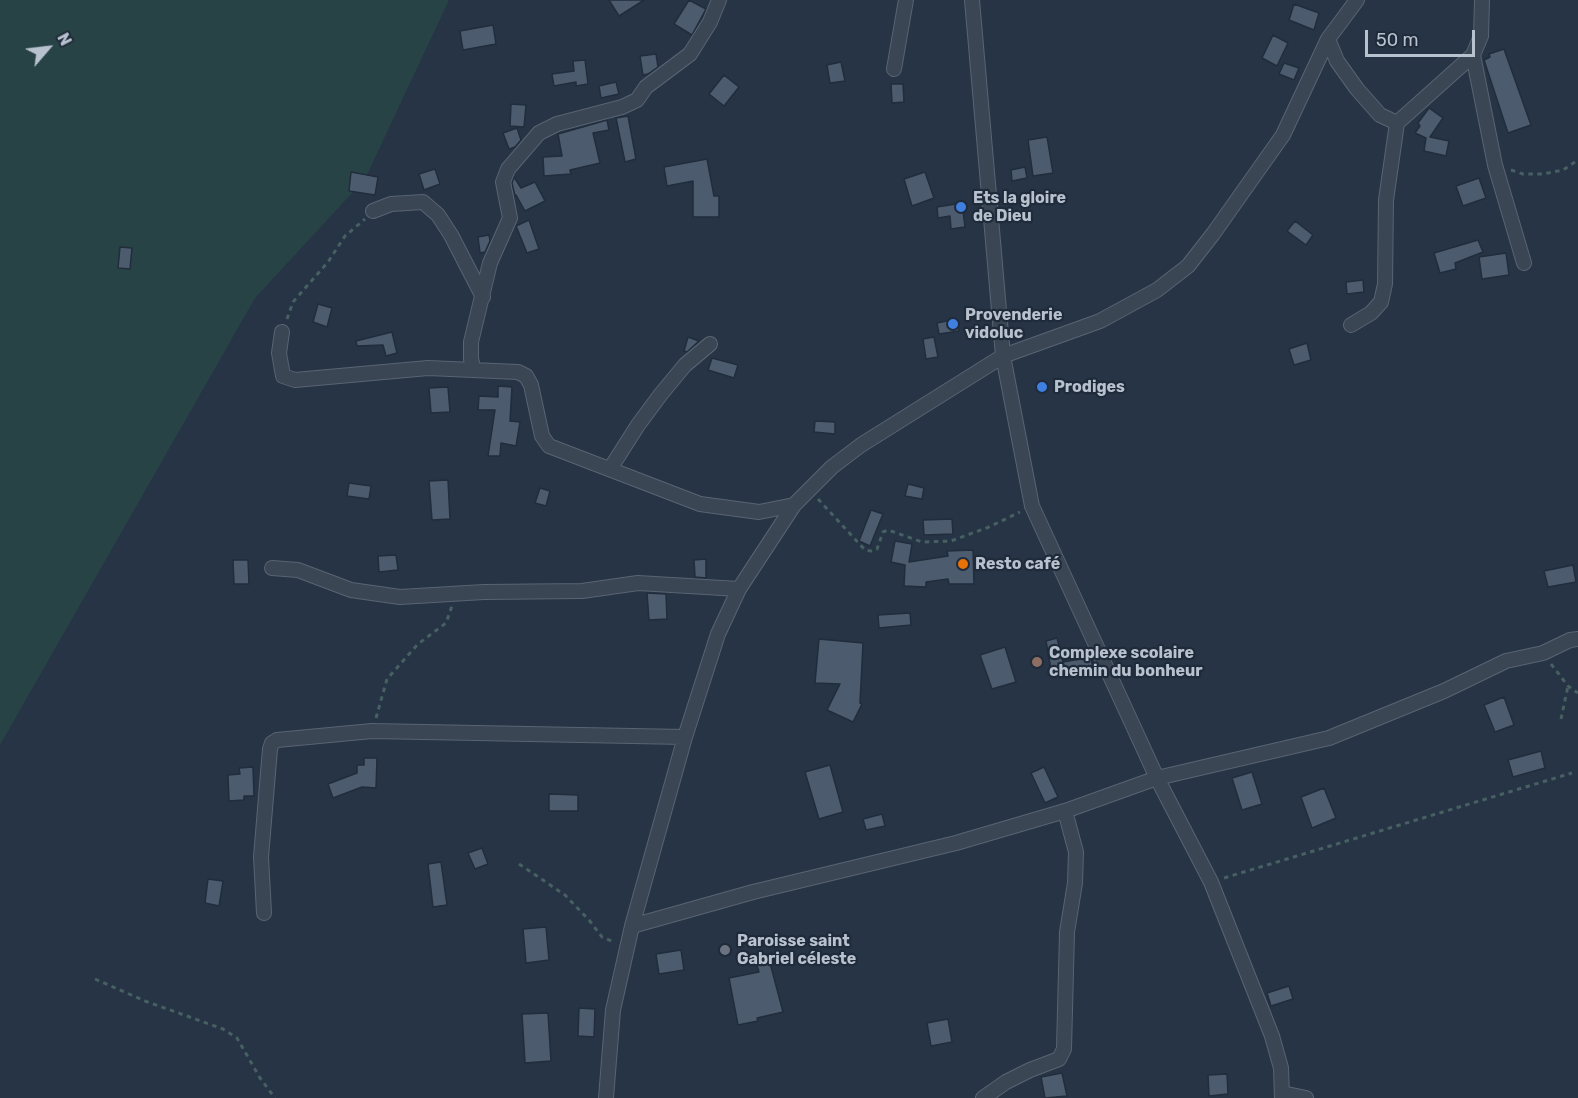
<!DOCTYPE html>
<meta charset="utf-8">
<style>
body{margin:0}
#map{position:relative;width:1578px;height:1098px;overflow:hidden;background:#263445;font-family:Rubik,sans-serif}
canvas{display:block}
.north{position:absolute;left:18px;top:18px;width:60px;height:60px;-webkit-text-stroke:4px #1f2b3a;paint-order:stroke;rotate:62deg;font-size:16px;font-weight:700;line-height:24px;text-align:center;color:#b8c1ce}
.north::after{content:'';display:block;margin:auto;width:21px;height:27px;background:#b8c1ce;clip-path:polygon(50% 0,100% 100%,50% 72%,0 100%)}
.scale{position:absolute;left:1365px;top:30px;width:110px;height:27px;box-sizing:border-box;border:3px solid #b8c1ce;border-top:0;padding-left:8px;font-size:18px;line-height:21px;white-space:nowrap;color:#b8c1ce;-webkit-text-stroke:4px #1f2b3a;paint-order:stroke}
</style>
<div id="map">
<canvas width="1578" height="1098"></canvas>
<div class="north">N</div>
<div class="scale">50 m</div>
</div>
<script>
const ctx = document.querySelector('canvas').getContext('2d');
ctx.lineJoin = 'round';
function fillPath(path, color) { ctx.fillStyle = color; ctx.fill(path, 'evenodd'); }
const toPath = rows => new Path2D(rows.map(r => 'M' + r).join(''));
function strokePath(path, color, width, dash) { ctx.strokeStyle = color; ctx.lineWidth = width; ctx.lineCap = dash ? 'butt' : 'round'; ctx.setLineDash(dash || []); ctx.stroke(path); }
function drawText(font, color, halo, rows, align = 'center') {
  ctx.font = font + ' Rubik,sans-serif'; ctx.lineWidth = 4.5; ctx.setLineDash([]); ctx.textBaseline = 'middle'; ctx.strokeStyle = halo; ctx.fillStyle = color; for (const [text, x, y, turn = 0] of rows) {
    ctx.save(); ctx.translate(x, y); ctx.rotate((+turn || 0) * Math.PI / 180); ctx.textAlign = isNaN(turn) ? turn : align; if (halo) ctx.strokeText(text, 0, 0); ctx.fillText(text, 0, 0); ctx.restore();
  }
}
const green = toPath([
 [0,0,449,0,365,179,255,298,0,745]
]);
const building = toPath([
 [609,0,644,0,619,16,609,0],
 [689,0,706,9,692,35,674,24,689,0],
 [1294,4,1319,13,1314,30,1289,20,1294,4],
 [493,25,496,44,463,50,460,31,493,25],
 [1273,35,1288,43,1277,66,1262,58,1273,35],
 [1504,49,1531,125,1508,133,1484,60,1490,57,1489,54,1504,49],
 [656,54,658,67,648,74,643,75,640,56,656,54],
 [585,60,588,84,576,86,576,82,554,86,552,74,574,71,573,61,585,60],
 [841,62,845,81,830,83,827,65,841,62],
 [1284,63,1299,68,1294,80,1279,74,1284,63],
 [724,75,739,87,724,106,709,94,724,75],
 [616,82,619,94,601,98,599,86,616,82],
 [891,84,903,84,904,102,892,103,891,84],
 [511,104,526,105,524,127,510,126,511,104],
 [1429,108,1443,118,1430,137,1449,141,1446,156,1424,151,1426,138,1415,133,1420,126,1418,123,1429,108],
 [628,116,636,159,625,162,616,118,628,116],
 [607,120,609,130,593,133,600,163,570,170,571,174,544,176,543,157,562,156,558,134,607,120],
 [517,128,521,140,515,147,509,149,503,133,517,128],
 [1047,137,1053,173,1033,176,1028,140,1047,137],
 [707,159,714,196,719,196,719,217,693,217,693,181,667,186,664,167,707,159],
 [1025,167,1027,178,1012,181,1011,170,1025,167],
 [435,169,440,184,424,190,419,174,435,169],
 [351,172,378,177,375,195,349,191,351,172],
 [925,172,934,198,912,206,904,179,925,172],
 [514,177,521,188,535,182,545,201,525,211,516,195,515,196,512,183,514,177],
 [1479,178,1486,198,1463,206,1456,186,1479,178],
 [962,203,965,227,951,229,950,216,938,218,937,207,962,203],
 [529,220,539,249,527,253,516,226,529,220],
 [1295,221,1313,235,1306,245,1287,231,1295,221],
 [489,235,490,241,485,252,480,253,478,237,489,235],
 [1478,240,1483,252,1455,263,1456,269,1440,273,1434,253,1478,240],
 [120,247,132,248,130,269,118,268,120,247],
 [1506,253,1509,275,1482,279,1479,257,1506,253],
 [1363,280,1364,292,1347,294,1346,282,1363,280],
 [318,304,332,308,327,327,313,322,318,304],
 [956,319,959,331,939,334,937,323,956,319],
 [392,332,397,353,386,356,383,345,357,346,356,341,392,332],
 [688,337,699,341,687,352,684,351,688,337],
 [934,337,938,357,926,359,923,339,934,337],
 [1307,343,1311,360,1294,365,1289,349,1307,343],
 [712,358,738,365,734,378,708,370,712,358],
 [498,386,512,387,510,421,520,422,516,446,501,443,500,456,488,456,495,410,478,410,479,396,498,397,498,386],
 [448,387,450,412,431,413,429,388,448,387],
 [815,421,835,422,835,434,814,432,815,421],
 [448,480,450,519,432,520,429,481,448,480],
 [349,483,371,486,369,499,347,496,349,483],
 [908,484,924,488,922,499,905,496,908,484],
 [540,488,550,491,546,506,535,503,540,488],
 [871,510,883,514,870,546,859,541,871,510],
 [952,519,953,534,924,535,923,520,952,519],
 [895,541,912,544,909,562,948,556,947,551,973,550,974,584,949,584,948,579,926,582,926,587,904,586,905,565,891,562,895,541],
 [396,555,398,570,379,572,378,556,396,555],
 [706,559,706,578,695,577,694,560,706,559],
 [233,560,248,560,249,584,234,584,233,560],
 [1573,565,1576,582,1548,587,1544,571,1573,565],
 [647,593,666,594,667,619,649,620,647,593],
 [910,613,911,625,879,628,878,615,910,613],
 [1057,638,1063,662,1091,657,1093,669,1052,675,1046,641,1057,638],
 [819,639,863,643,860,703,862,704,853,722,827,710,840,684,815,683,819,639],
 [1005,647,1016,682,992,689,980,655,1005,647],
 [1504,697,1514,725,1495,732,1484,705,1504,697],
 [1541,751,1545,768,1513,777,1508,760,1541,751],
 [364,758,377,758,376,788,362,787,333,798,328,784,357,773,357,765,364,765,364,758],
 [830,765,843,812,819,819,805,772,830,765],
 [253,767,254,796,244,796,244,800,229,801,228,775,240,774,239,768,253,767],
 [1044,767,1058,797,1045,803,1031,773,1044,767],
 [1252,772,1262,804,1242,810,1232,778,1252,772],
 [1324,788,1336,818,1312,828,1301,797,1324,788],
 [549,794,578,795,578,811,549,811,549,794],
 [882,814,885,826,866,830,863,819,882,814],
 [482,848,488,864,475,869,468,853,482,848],
 [441,862,447,905,433,907,428,864,441,862],
 [208,879,223,881,219,906,205,903,208,879],
 [546,927,549,960,526,963,523,929,546,927],
 [681,950,684,970,659,974,656,954,681,950],
 [769,959,783,1012,757,1018,758,1021,738,1025,729,978,759,972,756,962,769,959],
 [1289,986,1293,999,1271,1006,1267,993,1289,986],
 [579,1008,595,1009,594,1037,578,1036,579,1008],
 [548,1013,551,1061,525,1063,522,1014,548,1013],
 [948,1019,952,1042,931,1046,927,1023,948,1019],
 [1062,1073,1067,1096,1045,1098,1041,1077,1062,1073],
 [1227,1074,1228,1094,1209,1096,1208,1075,1227,1074]
]);
const path = toPath([
 [1511,170,1523,174,1543,174,1563,170,1578,160],
 [287,319,293,302,328,262,345,236,365,219],
 [818,499,865,550,871,551,877,549,883,532,888,530,922,542,951,541,989,527,1020,512],
 [1551,664,1568,686,1578,693],
 [376,718,387,679,418,644,446,623,452,606],
 [1561,719,1568,686],
 [519,864,565,895,589,920,602,937,614,942],
 [1224,878,1572,773],
 [95,979,145,1001,223,1029,237,1038,260,1078,275,1098]
]);
const street = toPath([
 [972,0,1003,356,1032,506,1157,778,1211,882,1272,1036,1281,1068,1282,1098],
 [1328,39,1337,61,1357,89,1380,115,1397,123],
 [1473,55,1495,165,1524,263],
 [894,69,906,0],
 [373,211,391,204,423,202,438,215,451,235,483,297],
 [1351,325,1371,313,1381,302,1385,284,1386,200,1397,123,1473,55,1481,36,1482,0],
 [282,332,279,353,283,376,295,380,428,368,518,372,526,376,531,385,542,436,549,446,700,504,759,512,794,505],
 [474,370,471,359,471,342,490,263,510,218,503,182,508,169,539,133,557,124,622,107,637,100,646,87,690,54,710,22,719,0],
 [610,469,638,425,661,394,685,365,710,344],
 [272,568,298,570,351,590,400,597,484,592,582,591,638,583,739,589],
 [264,913,261,857,270,749,272,743,277,740,372,731,685,737],
 [632,926,753,892,956,843,1065,811,1157,778,1329,738,1444,691,1506,661,1543,653,1570,640,1578,639],
 [1282,1093,1306,1098],
 [606,1098,613,1010,632,926,685,737,718,634,739,589,794,505,832,467,861,445,1003,356,1100,321,1157,290,1188,266,1213,234,1283,135,1328,39,1357,0],
 [983,1098,1006,1082,1030,1070,1059,1059,1064,1049,1067,932,1075,883,1076,852,1065,811]
]);
const markers = [
 [961,207,6,"#3f7fe0"],
 [953,324,6,"#3f7fe0"],
 [1042,387,6,"#3f7fe0"],
 [963,564,6,"#e8710a"],
 [1037,662,6,"#8d6e63"],
 [725,950,6,"#6b7280"]
];
const poiNames = [
 ["Ets la gloire",973,198],
 ["de Dieu",973,216],
 ["Provenderie",965,315],
 ["vidoluc",965,333],
 ["Prodiges",1054,387],
 ["Resto café",975,564],
 ["Complexe scolaire",1049,653],
 ["chemin du bonheur",1049,671],
 ["Paroisse saint",737,941],
 ["Gabriel céleste",737,959]
];
fillPath(green, '#284346');
fillPath(building, '#4c5b6e');
strokePath(building, '#212d3c', 1.5);
strokePath(street, '#596472', 16);
strokePath(path, '#476062', 3, [4.5, 4.5]);
strokePath(street, '#3b4654', 14);
for (const [x, y, r, color] of markers) { const dot = new Path2D(); dot.arc(x, y, r, 0, 2 * Math.PI); ctx.fillStyle = color; ctx.fill(dot); strokePath(dot, '#1f2b3a', 2); }
drawText('bold 16px', '#b8c1ce', '#1f2b3a', poiNames, 'left');
</script>
